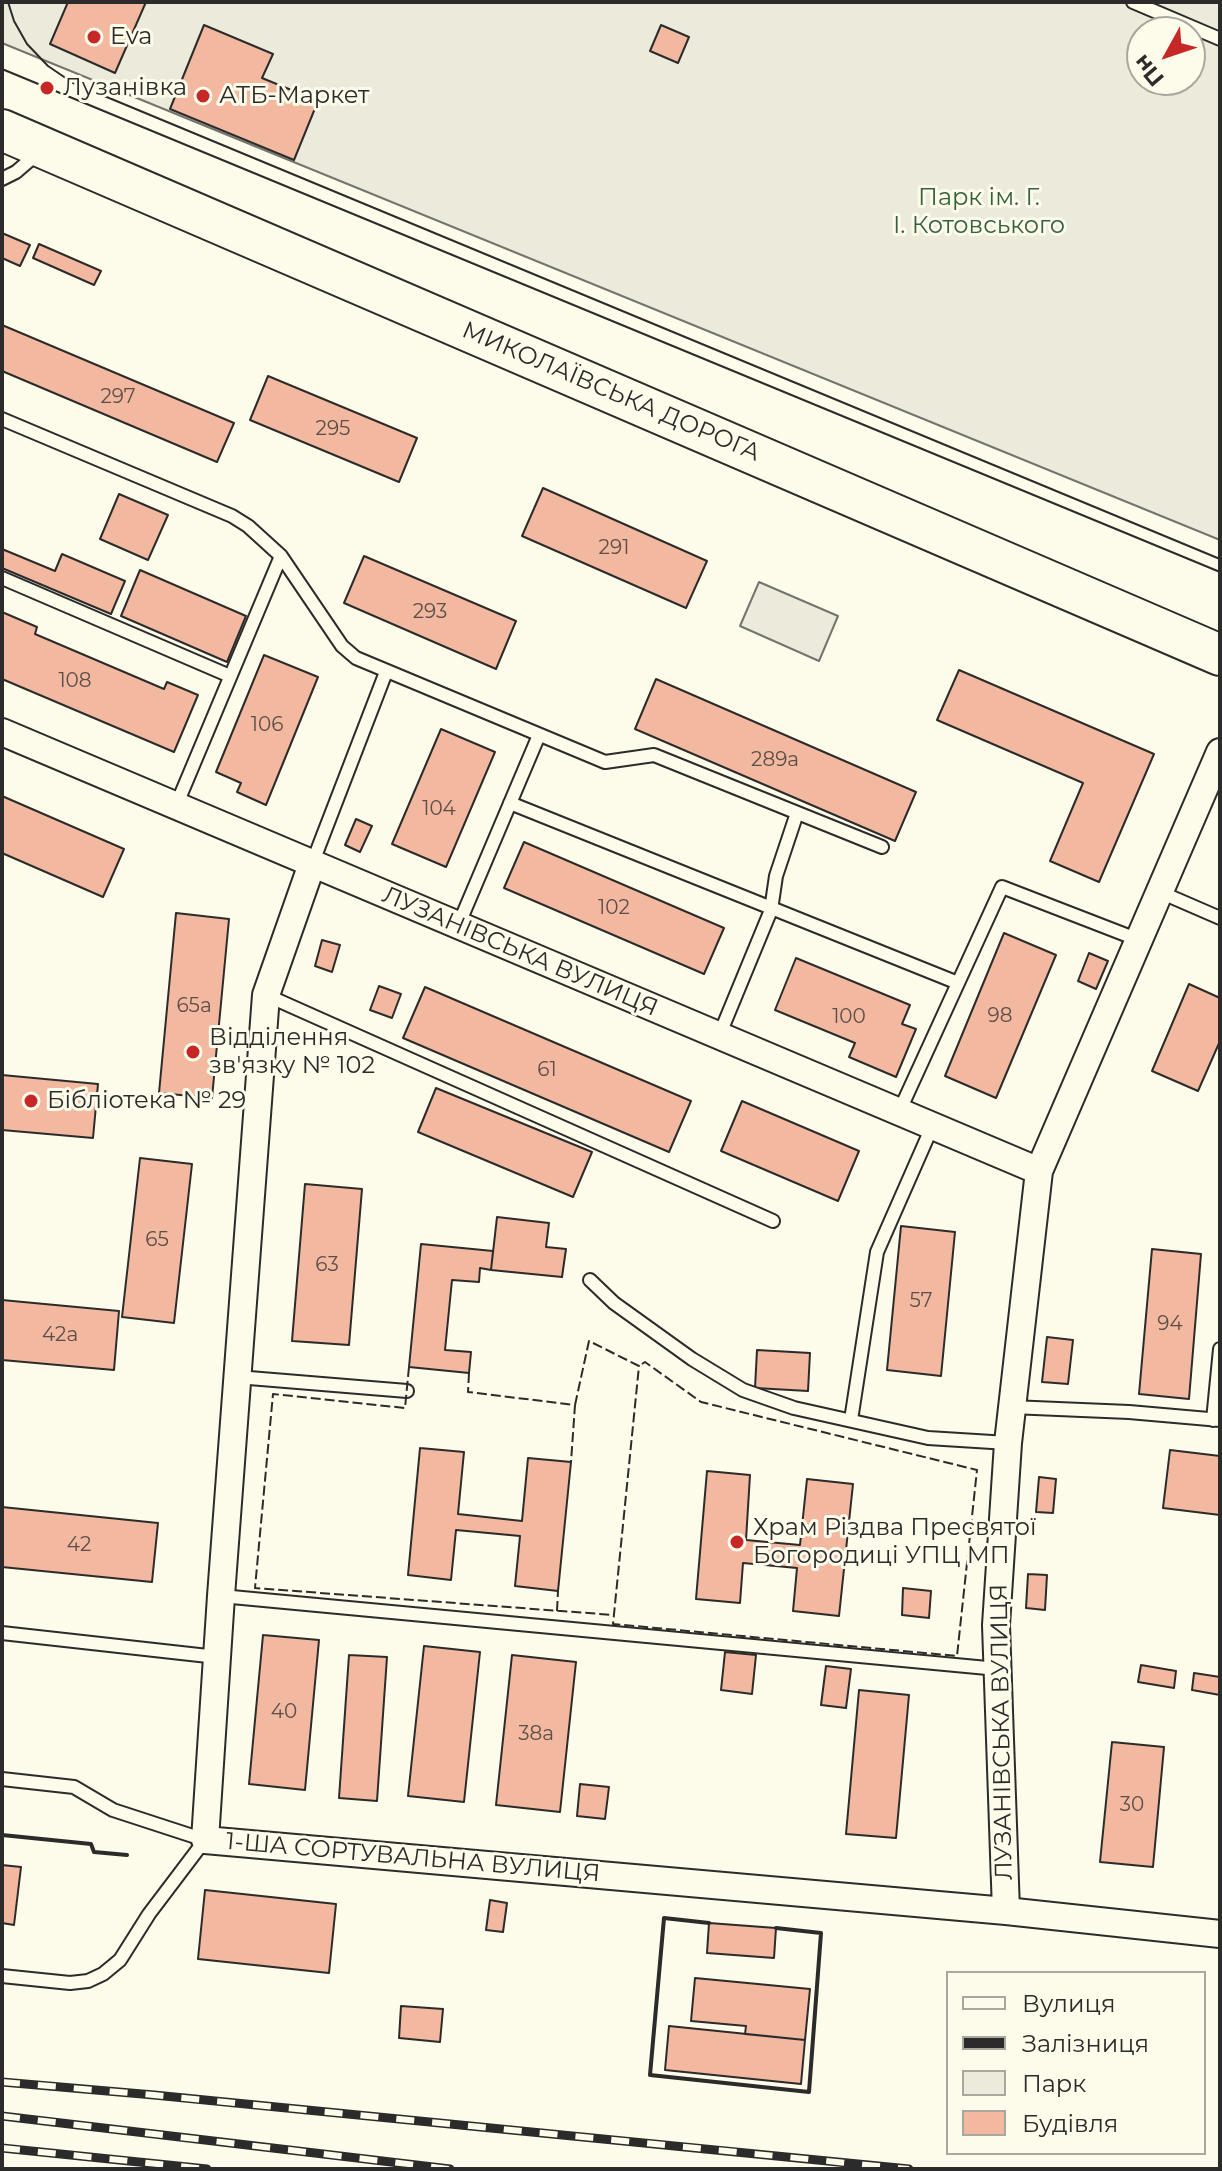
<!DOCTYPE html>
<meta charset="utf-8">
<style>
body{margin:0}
#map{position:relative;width:1222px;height:2171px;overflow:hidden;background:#fdfbea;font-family:Montserrat,sans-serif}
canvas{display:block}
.frame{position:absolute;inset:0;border:4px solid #2b2b2b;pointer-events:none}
.legend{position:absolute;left:946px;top:1971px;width:260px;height:184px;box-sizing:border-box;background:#fdfbea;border:2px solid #a9a89e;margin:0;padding:10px 14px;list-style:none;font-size:24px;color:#2b2b2b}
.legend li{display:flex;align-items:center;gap:16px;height:40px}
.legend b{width:40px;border:2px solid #a9a89e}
.north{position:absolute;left:1126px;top:16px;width:80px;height:80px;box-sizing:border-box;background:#fdfbea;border:2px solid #a9a89e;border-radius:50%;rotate:230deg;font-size:22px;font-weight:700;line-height:32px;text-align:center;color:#2b2b2b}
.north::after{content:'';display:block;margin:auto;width:28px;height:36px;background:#c62828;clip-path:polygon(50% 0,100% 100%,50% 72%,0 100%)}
</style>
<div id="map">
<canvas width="1222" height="2171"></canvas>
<div class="frame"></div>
<ul class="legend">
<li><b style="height:10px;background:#fdfbea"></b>Вулиця</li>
<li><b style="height:10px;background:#2b2b2b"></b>Залізниця</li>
<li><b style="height:22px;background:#ecebdb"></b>Парк</li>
<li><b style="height:22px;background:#f2b8a0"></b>Будівля</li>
</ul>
<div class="north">Пн</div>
</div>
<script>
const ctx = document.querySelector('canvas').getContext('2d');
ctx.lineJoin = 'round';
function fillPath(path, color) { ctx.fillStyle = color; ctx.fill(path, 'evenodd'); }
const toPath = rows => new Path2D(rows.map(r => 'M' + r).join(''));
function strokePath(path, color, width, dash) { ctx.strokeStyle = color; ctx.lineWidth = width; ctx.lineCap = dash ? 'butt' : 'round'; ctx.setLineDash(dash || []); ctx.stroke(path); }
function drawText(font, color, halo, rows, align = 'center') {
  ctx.font = font + ' Montserrat,sans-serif'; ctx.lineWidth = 6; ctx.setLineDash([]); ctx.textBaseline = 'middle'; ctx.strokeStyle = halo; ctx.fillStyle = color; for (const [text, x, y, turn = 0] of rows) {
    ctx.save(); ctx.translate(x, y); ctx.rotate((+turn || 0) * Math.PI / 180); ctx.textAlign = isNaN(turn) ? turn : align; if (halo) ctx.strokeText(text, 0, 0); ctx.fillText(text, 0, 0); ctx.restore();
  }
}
const green = toPath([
 [2,2,1220,2,1220,540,2,43,2,2],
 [1142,32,1190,32,1190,80,1142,80,1142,32],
 [759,582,838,616,819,661,740,626,759,582]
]);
const building = toPath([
 [68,2,146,2,115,73,50,44,68,2],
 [204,25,273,54,262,78,318,101,294,160,170,109,204,25],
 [661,25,689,37,678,63,650,51,661,25],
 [2,233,30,245,20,266,2,258,2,233],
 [39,244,101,271,94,285,33,258,39,244],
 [2,325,234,423,217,462,2,371,2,325],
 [268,376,417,438,399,482,250,420,268,376],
 [543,488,707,561,686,608,522,536,543,488],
 [119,494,168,515,148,560,100,539,119,494],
 [2,549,55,571,62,554,125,581,111,614,2,568,2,549],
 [364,556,516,621,496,669,344,603,364,556],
 [140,570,246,616,227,662,121,616,140,570],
 [2,612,37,627,35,634,164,689,167,682,198,695,174,752,2,679,2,612],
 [264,655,318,677,266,805,237,792,241,783,216,772,264,655],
 [959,670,1154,754,1099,882,1050,861,1083,783,937,720,959,670],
 [656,679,916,792,895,841,635,729,656,679],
 [441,729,495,752,446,867,392,844,441,729],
 [2,796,124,849,103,897,2,853,2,796],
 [356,819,372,826,360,852,345,845,356,819],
 [524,842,724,928,704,974,504,888,524,842],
 [176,913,229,919,212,1098,159,1093,176,913],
 [1004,933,1056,955,996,1098,945,1076,1004,933],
 [322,940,340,945,332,972,315,966,322,940],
 [1089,953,1108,961,1096,989,1078,981,1089,953],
 [796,958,910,1005,902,1024,916,1029,896,1077,849,1057,855,1043,775,1010,796,958],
 [1189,984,1220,998,1220,1041,1198,1091,1152,1071,1189,984],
 [379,986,401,994,392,1018,370,1010,379,986],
 [425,987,691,1101,669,1152,403,1038,425,987],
 [2,1075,98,1084,93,1138,2,1130,2,1075],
 [436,1088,592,1152,573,1197,418,1132,436,1088],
 [742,1101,859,1151,838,1201,721,1151,742,1101],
 [140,1158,192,1164,174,1323,122,1317,140,1158],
 [305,1184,362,1189,349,1345,292,1341,305,1184],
 [497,1217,549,1223,546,1247,566,1249,562,1277,491,1270,497,1217],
 [901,1226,955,1232,941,1376,887,1370,901,1226],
 [421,1244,493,1251,491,1270,480,1268,479,1282,452,1280,445,1350,471,1352,469,1373,409,1367,421,1244],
 [1152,1249,1201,1254,1189,1399,1139,1394,1152,1249],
 [2,1300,119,1311,114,1370,2,1360,2,1300],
 [1047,1337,1073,1340,1068,1384,1042,1382,1047,1337],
 [757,1350,810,1353,808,1391,755,1388,757,1350],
 [420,1448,464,1452,458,1514,522,1521,528,1458,571,1462,558,1591,515,1586,520,1536,456,1530,451,1580,408,1575,420,1448],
 [1170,1450,1220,1456,1220,1515,1163,1508,1170,1450],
 [707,1471,750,1475,746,1540,800,1545,807,1479,853,1484,839,1616,793,1611,797,1568,743,1563,740,1603,696,1599,707,1471],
 [1039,1477,1056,1479,1053,1513,1036,1512,1039,1477],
 [2,1507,158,1523,152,1582,2,1567,2,1507],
 [1028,1574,1047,1575,1045,1610,1026,1608,1028,1574],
 [903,1588,931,1591,929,1618,902,1615,903,1588],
 [263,1635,319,1640,305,1790,249,1784,263,1635],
 [424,1646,480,1652,464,1802,408,1796,424,1646],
 [725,1652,756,1655,752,1694,721,1690,725,1652],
 [349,1655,387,1657,377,1801,339,1798,349,1655],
 [512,1655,576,1662,560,1812,496,1805,512,1655],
 [1141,1665,1176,1671,1174,1688,1138,1682,1141,1665],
 [826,1666,851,1669,846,1708,821,1705,826,1666],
 [1194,1673,1220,1677,1220,1695,1192,1690,1194,1673],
 [859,1690,909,1695,896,1838,846,1834,859,1690],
 [1112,1742,1164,1747,1153,1867,1100,1862,1112,1742],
 [580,1784,609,1787,605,1819,577,1816,580,1784],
 [2,1865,21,1867,14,1925,2,1923,2,1865],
 [205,1890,336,1904,329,1973,198,1959,205,1890],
 [490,1900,507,1903,503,1932,486,1930,490,1900],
 [709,1923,776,1928,774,1958,707,1953,709,1923],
 [695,1978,810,1989,805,2040,745,2034,746,2026,691,2021,695,1978],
 [401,2006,443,2009,440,2042,399,2038,401,2006],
 [669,2026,805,2040,801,2084,665,2070,669,2026]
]);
const service = toPath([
 [1133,2,1220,39],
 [2,179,16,172,38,153],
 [2,419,232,516,248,526,281,556,342,646,356,658,605,762,654,755,882,847],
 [2,578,230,676],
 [510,803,958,983],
 [176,806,281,556],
 [312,864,386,672],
 [1160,892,1220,918],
 [458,926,539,735],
 [266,995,773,1221],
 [719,1036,771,910,776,876,797,813],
 [899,1112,1002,887,1139,940],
 [590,1280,614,1303,692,1359,743,1390,794,1408,928,1438,1008,1443],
 [237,1377,407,1391],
 [1011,1407,1129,1412,1220,1420],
 [851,1420,877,1252,932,1127],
 [1213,1420,1220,1349],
 [221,1596,998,1669],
 [2,1633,217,1657],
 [2,1779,74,1787,113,1810,205,1840,149,1914,120,1960,103,1974,88,1981,70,1983,2,1976]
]);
const minor = toPath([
 [2,732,1039,1171],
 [312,864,266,995,221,1596,205,1840,1006,1911,1220,1934],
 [1006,1911,996,1625,1008,1443,1039,1171,1220,752]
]);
const primary = toPath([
 [2,130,1220,655]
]);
const tram = toPath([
 [8,2,14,21,27,44,48,66,73,83,1220,559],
 [2,69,1220,572]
]);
const rail = toPath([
 [2,2082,154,2095,909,2169],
 [2,2116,450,2169],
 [2,2148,207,2169]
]);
const fence = toPath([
 [409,1367,405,1408,273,1394,255,1588,614,1615],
 [469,1373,468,1392,575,1405,571,1462],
 [575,1405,589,1341,639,1366,613,1624,957,1656,977,1470,701,1402,645,1362,639,1366],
 [557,1611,558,1591]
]);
const wall = toPath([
 [2,1835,91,1844,94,1852,127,1855],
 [709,1923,664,1918,650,2075,809,2092,821,1933,776,1928]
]);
const markers = [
 [94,37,8,"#c62828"],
 [47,88,8,"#c62828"],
 [203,96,8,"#c62828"],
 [193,1052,8,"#c62828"],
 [31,1101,8,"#c62828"],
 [737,1542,8,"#c62828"]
];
const numberNames = [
 ["297",118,397],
 ["295",333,429],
 ["291",614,548],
 ["293",430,612],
 ["108",75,681],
 ["106",267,725],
 ["289а",775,760],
 ["104",439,809],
 ["102",614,908],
 ["65а",194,1006],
 ["98",1000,1016],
 ["100",849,1017],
 ["61",547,1070],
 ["65",157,1240],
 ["63",327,1265],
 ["57",921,1301],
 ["94",1170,1324],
 ["42а",60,1335],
 ["42",79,1545],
 ["40",284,1712],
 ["38а",536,1734],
 ["30",1132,1805]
];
const poiNames = [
 ["Eva",110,37],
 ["Лузанівка",63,88],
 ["АТБ-Маркет",219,96],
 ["Відділення",209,1038],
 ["зв'язку № 102",209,1066],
 ["Бібліотека № 29",47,1101],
 ["Храм Різдва Пресвятої",753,1528],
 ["Богородиці УПЦ МП",753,1556]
];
const parkNames = [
 ["Парк ім. Г.",979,198],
 ["І. Котовського",979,226]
];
const streetNames = [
 ["МИКОЛАЇВСЬКА ДОРОГА",611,392,23],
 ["ЛУЗАНІВСЬКА ВУЛИЦЯ",520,952,23],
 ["ЛУЗАНІВСЬКА ВУЛИЦЯ",1002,1732,-91],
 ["1-ША СОРТУВАЛЬНА ВУЛИЦЯ",413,1858,5]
];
fillPath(green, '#ecebdb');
strokePath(green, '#74746e', 2);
fillPath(building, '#f2b8a0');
strokePath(building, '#2b2b2b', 2);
strokePath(service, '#2b2b2b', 16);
strokePath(minor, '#2b2b2b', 30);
strokePath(primary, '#2b2b2b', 44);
strokePath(service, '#fdfbea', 12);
strokePath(minor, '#fdfbea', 26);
strokePath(primary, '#fdfbea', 40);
strokePath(tram, '#2b2b2b', 2);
strokePath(rail, '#2b2b2b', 9);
strokePath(rail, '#fdfbea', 6, [18]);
strokePath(fence, '#2b2b2b', 2, [10, 4]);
strokePath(wall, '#2b2b2b', 4);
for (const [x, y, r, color] of markers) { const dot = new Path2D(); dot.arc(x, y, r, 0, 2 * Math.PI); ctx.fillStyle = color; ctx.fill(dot); strokePath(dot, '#fdfbea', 3); }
drawText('20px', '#5d4e48', null, numberNames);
drawText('24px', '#2b2b2b', '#fdfbea', poiNames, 'left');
drawText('24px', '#34623c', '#fdfbea', parkNames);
drawText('24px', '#2b2b2b', '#fdfbea', streetNames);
</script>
